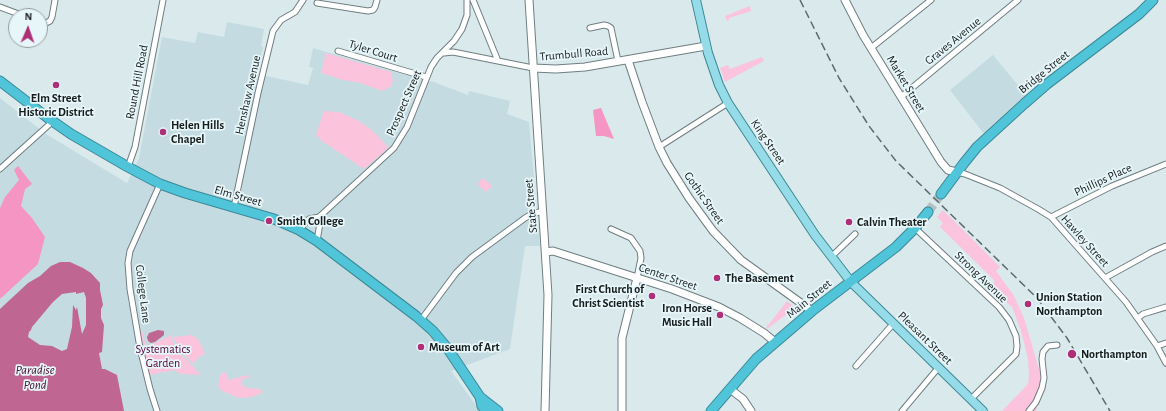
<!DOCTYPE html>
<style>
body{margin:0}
#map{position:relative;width:1166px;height:411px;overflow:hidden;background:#d9e9ec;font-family:"Alegreya Sans",sans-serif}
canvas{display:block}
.north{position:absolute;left:8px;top:8px;width:40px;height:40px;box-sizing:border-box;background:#e7f6f9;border:1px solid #949fa1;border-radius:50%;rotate:2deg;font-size:11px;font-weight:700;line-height:16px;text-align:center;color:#171c1d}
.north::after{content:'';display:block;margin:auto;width:14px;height:18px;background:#af2e78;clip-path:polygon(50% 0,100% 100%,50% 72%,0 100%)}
</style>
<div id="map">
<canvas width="1166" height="411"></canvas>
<div class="north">N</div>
</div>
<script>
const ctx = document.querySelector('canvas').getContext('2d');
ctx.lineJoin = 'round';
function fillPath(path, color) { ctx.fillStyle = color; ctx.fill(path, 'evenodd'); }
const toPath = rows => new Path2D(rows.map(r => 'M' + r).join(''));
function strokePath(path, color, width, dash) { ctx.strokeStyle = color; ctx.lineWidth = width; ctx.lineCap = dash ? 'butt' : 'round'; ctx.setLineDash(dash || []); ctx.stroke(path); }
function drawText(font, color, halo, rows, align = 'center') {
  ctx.font = font + ' "Alegreya Sans",sans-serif'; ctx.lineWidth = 3.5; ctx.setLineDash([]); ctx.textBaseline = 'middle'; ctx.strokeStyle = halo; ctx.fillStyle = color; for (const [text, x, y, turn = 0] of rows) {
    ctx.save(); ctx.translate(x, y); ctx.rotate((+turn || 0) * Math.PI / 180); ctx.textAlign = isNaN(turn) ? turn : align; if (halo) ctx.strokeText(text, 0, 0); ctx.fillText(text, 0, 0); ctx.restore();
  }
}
const built = toPath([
 [227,22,264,29,261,46,263,47,257,74,308,85,313,68,309,67,313,48,430,82,431,81,468,95,469,91,510,101,507,114,529,122,540,246,525,246,510,349,451,371,480,411,0,411,0,98,46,134,127,183,139,158,162,37,195,43,198,32,224,37],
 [993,55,1026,95,984,134,950,90]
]);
const green = toPath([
 [750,6,751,11,729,18,729,20,727,21,725,16],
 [326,53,391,72,393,80,391,86,383,91,357,82,343,80,321,73],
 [762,57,764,61,725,82,720,68,728,65,730,69],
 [324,111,339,112,359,121,372,130,388,147,386,150,364,169,322,141,316,135],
 [483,178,492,186,486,192,477,184],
 [943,210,1000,267,996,271,1014,296,1024,318,1041,376,1039,398,1036,411,1002,411,1028,384,1029,376,1028,358,1021,331,1012,307,990,287,995,281,940,227,943,223,937,217],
 [787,301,795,308,767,329,766,328],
 [140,330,142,330,146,347,172,335,173,342,180,353,201,375,181,374,174,370,149,375],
 [191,335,198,339,205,353,199,357,193,364,183,353,175,341,174,337],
 [226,372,228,380,248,375,249,377,241,380,241,384,247,388,260,389,262,391,262,393,252,397,240,398,236,397,223,391,219,388,218,385,221,373]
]);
const forest = toPath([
 [601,108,614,139,604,136,596,136,593,110],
 [18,166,32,184,25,189,21,206,32,218,45,237,38,264,0,299,0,208,5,197,19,180,14,170]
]);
const water = toPath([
 [60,262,70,262,83,268,91,273,100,283,100,290,103,305,101,309,101,318,104,325,102,352,99,353,102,369,105,369,117,375,124,411,0,411,0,309,28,283,40,276,51,266],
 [76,292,76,294,84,292,86,298,86,325,82,334,77,307,76,310,73,305,72,327,67,349,62,351,52,346,40,345,28,337,29,332,31,330,32,327,53,302,62,294],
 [158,330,164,331,164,335,155,342,151,343,148,341,147,337,149,333]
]);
const highwayTunnel = toPath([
 [928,212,941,194]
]);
const street = toPath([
 [473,0,498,61],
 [317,3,368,11,373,10,375,7,377,0],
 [0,7,24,16],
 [40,22,46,23,50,21,52,17,55,0],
 [590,28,604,25,608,26,611,28,618,61],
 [871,48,931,0],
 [338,51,426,77],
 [444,53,453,52,533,68],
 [901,97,1018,0],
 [659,147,728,103],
 [128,167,135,147,163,0],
 [0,169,52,122],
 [957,172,965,174,1000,188,1038,209,1051,217,1126,302,1157,346,1166,363],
 [234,207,258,93,273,31,281,20,295,12,303,0],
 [1051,217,1112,186,1166,164],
 [915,228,999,307,1009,320,1016,336,1017,346,1016,354,971,399],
 [611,229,631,238,640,251,641,258,637,278],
 [299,230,309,219,319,217,394,148,407,127,431,67,437,58,454,41,462,29,467,15,467,0],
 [317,241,320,223,319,217],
 [831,257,855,234],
 [1105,278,1152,252,1166,246],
 [1138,318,1143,314,1166,307],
 [421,320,456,273,472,257,525,218,532,214,543,211],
 [1157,346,1166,343],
 [856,366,893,324],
 [157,411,150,389,140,348,130,289,128,263,130,251,160,184],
 [902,411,939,367],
 [1029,411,1036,402,1042,388,1044,378,1042,359,1043,352,1048,346,1057,345]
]);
const secondary = toPath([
 [529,0,548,295,545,411],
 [845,0,863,35,941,162,948,170,957,172],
 [628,60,642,102,659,147,667,163,689,198,713,231,741,260,812,311],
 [533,68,556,69,585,67,706,46],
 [546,252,553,251,672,289,719,307,740,318,764,333,775,342],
 [730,389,743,399,751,411],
 [622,411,622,338,637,278]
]);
const primary = toPath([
 [696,0,708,53,719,85,728,103,815,235,851,282,983,411]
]);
const highway = toPath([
 [0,81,48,118,71,134,128,167,160,184,185,193,274,219,299,230,317,241,416,316,433,331,448,349,480,397,498,411],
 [941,194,964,163,977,147,1024,104,1047,84,1139,14,1153,0],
 [480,397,482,406,486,411],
 [711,411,756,359,812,311,896,247,915,228,928,212]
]);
const rail = toPath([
 [800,0,839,78,869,126,896,161,1037,298,1067,338,1110,411]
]);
const markers = [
 [56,85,4,"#af2e78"],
 [163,132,4,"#af2e78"],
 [269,221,4,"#af2e78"],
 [849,222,4,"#af2e78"],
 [717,278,4,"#af2e78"],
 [652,296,4,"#af2e78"],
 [1028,304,4,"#af2e78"],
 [720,315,4,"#af2e78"],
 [421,347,4,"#af2e78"],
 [1072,354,5,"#af2e78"]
];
const streetNames = [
 ["Graves Avenue",953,41,-39],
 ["Tyler Court",373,51,17],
 ["Trumbull Road",574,54,-5],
 ["Bridge Street",1044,72,-39],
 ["Round Hill Road",137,82,-79],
 ["Market Street",906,84,59],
 ["Henshaw Avenue",248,95,-77],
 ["Prospect Street",404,103,-66],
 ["King Street",768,142,56],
 ["Phillips Place",1103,180,-25],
 ["Elm Street",238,196,16],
 ["Gothic Street",704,198,55],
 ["State Street",531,206,-95],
 ["Hawley Street",1085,241,48],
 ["Center Street",668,277,19],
 ["Strong Avenue",981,277,44],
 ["College Lane",143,294,83],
 ["Main Street",809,299,-39],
 ["Pleasant Street",925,338,44]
];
const poiNames = [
 ["Elm Street",56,98,"center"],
 ["Historic District",56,112,"center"],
 ["Helen Hills",171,125],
 ["Chapel",171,139],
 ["Smith College",277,221],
 ["Calvin Theater",857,222],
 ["The Basement",725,278],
 ["First Church of",644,289,"right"],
 ["Christ Scientist",644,303,"right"],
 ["Union Station",1036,297],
 ["Northampton",1036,311],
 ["Iron Horse",712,308,"right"],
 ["Music Hall",712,322,"right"],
 ["Museum of Art",429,347],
 ["Northampton",1081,354]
];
const parkNames = [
 ["Systematics",163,349],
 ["Garden",163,363]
];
const waterNames = [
 ["Paradise",35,370],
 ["Pond",35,385]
];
fillPath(built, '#c4dce1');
fillPath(green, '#fbc3dc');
fillPath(forest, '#f495c3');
fillPath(water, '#c06693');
strokePath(highwayTunnel, '#b2c0c3', 9, [9, 4.5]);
strokePath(street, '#707e81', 7);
strokePath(secondary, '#707e81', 9);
strokePath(primary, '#3c8997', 10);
strokePath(highway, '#3c8997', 11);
strokePath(street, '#fff', 5);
strokePath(secondary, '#fff', 7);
strokePath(primary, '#96dce8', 8);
strokePath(highway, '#50c4d8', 9);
strokePath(rail, '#616a6c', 1.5, [8, 4]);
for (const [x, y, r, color] of markers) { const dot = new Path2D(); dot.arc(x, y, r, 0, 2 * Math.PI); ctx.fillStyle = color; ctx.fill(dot); strokePath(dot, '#e7f6f9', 1.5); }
drawText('12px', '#171c1d', '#e7f6f9', streetNames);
drawText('bold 12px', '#171c1d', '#e7f6f9', poiNames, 'left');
drawText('12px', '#570137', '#e7f6f9', parkNames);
drawText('italic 13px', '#491030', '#e7f6f9', waterNames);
</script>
